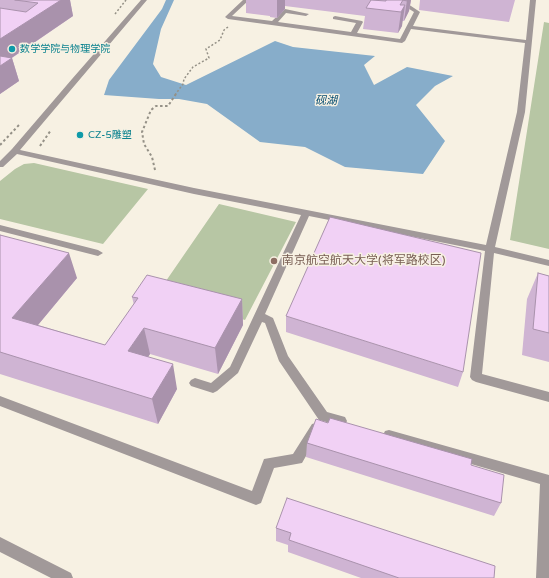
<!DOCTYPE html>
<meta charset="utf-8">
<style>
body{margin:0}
canvas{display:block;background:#f7f1e3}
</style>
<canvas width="549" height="578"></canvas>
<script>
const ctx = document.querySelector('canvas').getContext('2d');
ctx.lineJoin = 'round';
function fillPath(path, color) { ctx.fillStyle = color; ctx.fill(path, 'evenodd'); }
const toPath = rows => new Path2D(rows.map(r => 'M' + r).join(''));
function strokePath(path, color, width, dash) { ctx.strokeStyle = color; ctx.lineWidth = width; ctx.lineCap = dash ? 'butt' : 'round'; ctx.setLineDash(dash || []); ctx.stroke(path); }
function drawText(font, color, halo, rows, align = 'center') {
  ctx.font = font + ' "Varela Round","Noto Sans SC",sans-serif'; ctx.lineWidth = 3; ctx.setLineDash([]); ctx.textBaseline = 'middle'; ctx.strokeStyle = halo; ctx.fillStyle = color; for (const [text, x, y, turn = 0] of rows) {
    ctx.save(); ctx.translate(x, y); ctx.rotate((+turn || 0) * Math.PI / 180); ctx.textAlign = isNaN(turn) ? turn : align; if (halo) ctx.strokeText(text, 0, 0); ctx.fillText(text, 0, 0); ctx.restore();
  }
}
const green = toPath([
 [544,22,549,23,549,249,510,240],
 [34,163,148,189,103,244,0,219,0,181,15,169,24,164],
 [219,204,296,222,245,320,157,294]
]);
const water = toPath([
 [166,0,174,0,161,29,153,64,161,77,186,85,275,41,293,47,375,56,364,65,374,85,407,67,453,76,435,86,416,105,445,141,423,174,345,167,305,147,260,142,207,104,179,99,159,99,104,95,109,80,162,9]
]);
const pathFar1 = toPath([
 [115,14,126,0],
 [175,95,183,84,184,79,193,67,209,58,206,49,220,40,224,30,228,27]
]);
const path = toPath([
 [0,145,19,125],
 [40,146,51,130],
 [155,170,152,157,144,144,142,132,151,110,156,106,168,106,176,94]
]);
const minor = toPath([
 [141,0,147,0,20,150,194,188,486,245,517,112,525,43,411,29,405,41,402,43,228,19,225,17,243,0,249,0,232,16,272,21,285,9,309,14,306,16,286,13,278,22,351,32,356,23,333,19,333,17,335,16,362,21,363,22,357,33,400,39,414,12,406,7,406,5,408,4,420,12,413,26,526,40,530,0,536,0,525,112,495,247,549,260,549,266,494,253,482,374,549,392,549,402,476,382,472,380,470,377,485,251,309,216,265,314,273,318,288,356,327,412,345,417,347,421,345,425,341,426,319,420,279,361,265,323,262,322,238,373,217,391,213,393,191,386,189,383,191,380,195,378,211,383,230,367,301,215,194,194,17,154,3,167,0,167,0,161,12,149,72,79,141,0],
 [0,225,98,250,103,253,98,256,0,231,0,225],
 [0,396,252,491,264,459,293,454,312,424,316,423,320,424,322,428,302,463,274,468,261,503,256,505,0,406,0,396],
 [389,430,549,475,549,578,536,578,540,484,385,439,383,435,385,431,389,430],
 [0,537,71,573,73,578,51,578,0,552,0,537]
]);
const wall = toPath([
 [0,0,70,0,73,16,12,58,19,81,0,94],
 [246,0,411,0,409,11,404,21,402,21,402,26,398,33,363,29,365,16,285,6,285,9,277,18,270,17,270,16,246,13],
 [420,0,515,0,509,22,419,10],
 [0,235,77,278,38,325,105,345,134,305,132,297,242,299,243,325,218,374,150,354,148,357,177,389,158,424,0,374],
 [538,273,549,276,549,362,522,355,527,299],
 [286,316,463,372,458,387,286,332],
 [307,443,471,465,501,503,494,516,306,457],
 [276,528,494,578,361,578,288,552,288,545,276,541]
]);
const shadedWall = toPath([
 [61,0,70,0,73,16,7,61,12,58,19,81,0,94,0,39],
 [277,0,285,0,285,9,277,18],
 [407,0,411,0,409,11,404,21],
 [405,5,402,26,398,33,401,12],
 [69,253,77,278,23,343,12,318],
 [242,299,243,325,218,374,215,348],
 [144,328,150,354,135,377,128,351],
 [173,364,177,389,158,424,152,399]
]);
const building = toPath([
 [15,0,61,0,0,39,0,8,26,12,38,3,15,0],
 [371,0,386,1,386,0,407,0,407,1,403,0,400,5,405,5,401,12,366,8,371,0],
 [0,56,12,58,0,66,0,56],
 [330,217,481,253,463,372,286,316,330,217],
 [0,235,69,253,12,318,105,345,138,298,132,297,147,275,242,299,215,348,144,328,128,351,173,364,152,399,0,352,0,235],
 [538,273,549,276,549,333,533,329,538,273],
 [330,418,472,459,471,465,504,475,501,503,307,443,316,419,328,423,330,418],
 [287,498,495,566,494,578,399,578,289,540,291,533,276,528,287,498]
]);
const markers = [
 [12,49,4,"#0f9aa8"],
 [80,135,4,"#0f9aa8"],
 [274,261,4,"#8d6e63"]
];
const farCulturenames = [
 ["数学学院与物理学院",20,49],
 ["CZ-5雕塑",88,135]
];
const farWaternames = [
 ["砚湖",326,101]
];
const educationNames = [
 ["南京航空航天大学(将军路校区)",282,261]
];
fillPath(green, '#b7c6a4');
fillPath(water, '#87adca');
strokePath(pathFar1, '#959187', 1.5, [2, 2]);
strokePath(path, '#959187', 2, [2.5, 2.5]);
fillPath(minor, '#a19999');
fillPath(wall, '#cfb4d3');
fillPath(shadedWall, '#a992ac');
fillPath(building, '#f1d1f5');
strokePath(building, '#a992ac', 1);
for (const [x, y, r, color] of markers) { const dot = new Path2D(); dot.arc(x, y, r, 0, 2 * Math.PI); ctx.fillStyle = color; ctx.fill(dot); strokePath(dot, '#f7f1e3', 1.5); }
drawText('10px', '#0d838f', '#f7f1e3', farCulturenames, 'left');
drawText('italic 11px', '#01496e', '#f7f1e3', farWaternames);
drawText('12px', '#785e54', '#f7f1e3', educationNames, 'left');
</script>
